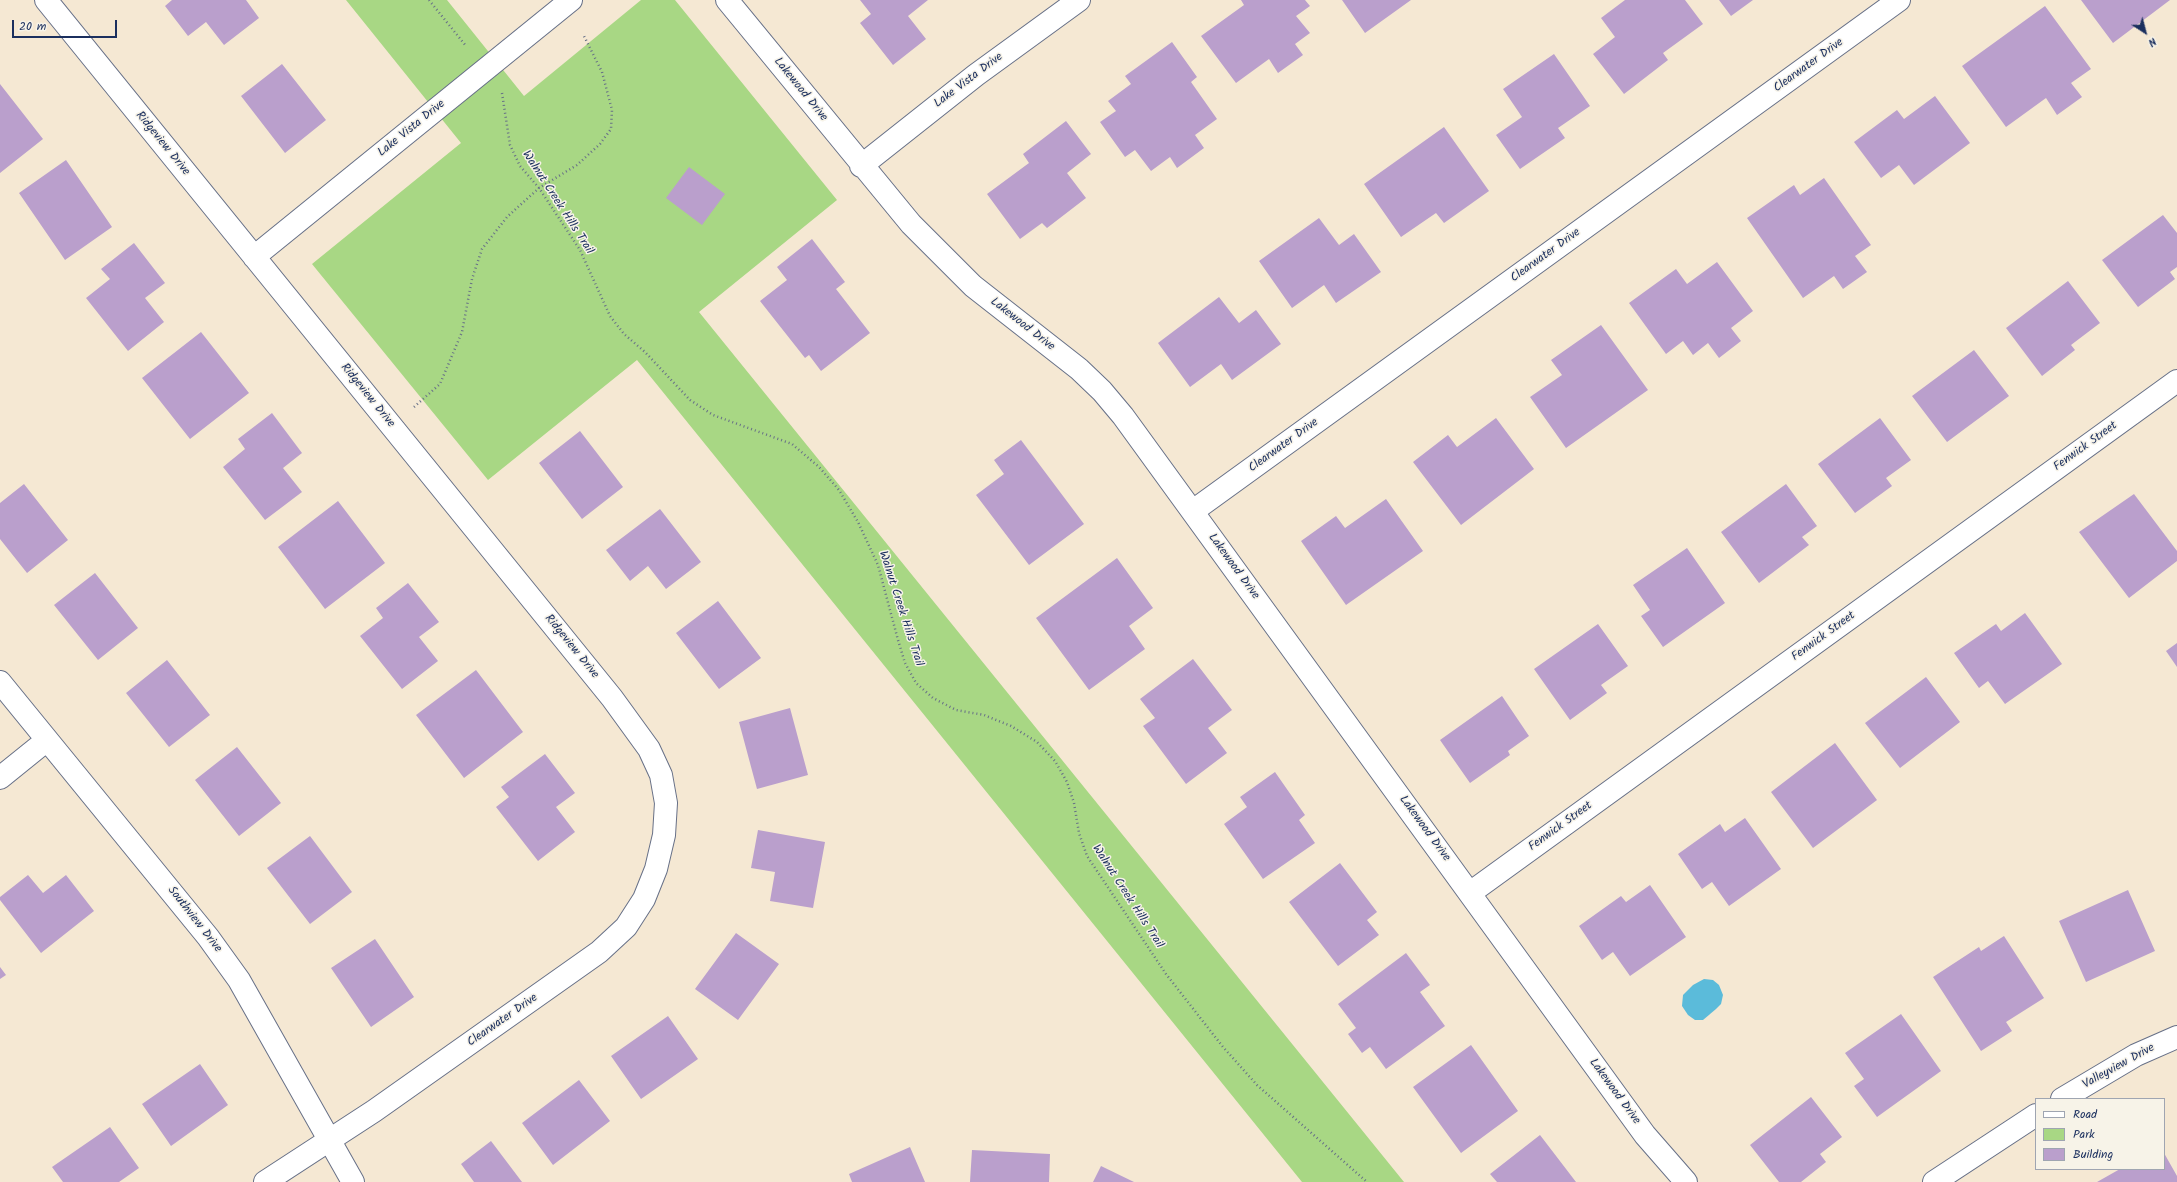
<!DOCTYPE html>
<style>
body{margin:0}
#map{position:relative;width:2177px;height:1182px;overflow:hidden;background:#f5e8d3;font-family:Kalam,sans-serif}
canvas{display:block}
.legend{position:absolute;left:2035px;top:1098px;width:130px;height:72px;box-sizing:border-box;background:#f7f3e8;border:1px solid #9fa5b1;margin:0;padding:5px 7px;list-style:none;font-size:12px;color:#1b2f5e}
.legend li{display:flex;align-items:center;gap:8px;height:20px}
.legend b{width:20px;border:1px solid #9fa5b1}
.north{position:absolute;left:2125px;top:12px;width:40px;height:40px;-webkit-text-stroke:3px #f7f3e8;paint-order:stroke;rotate:144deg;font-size:11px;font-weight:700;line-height:16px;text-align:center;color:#1b2f5e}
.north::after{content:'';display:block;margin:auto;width:14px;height:18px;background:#1b2f5e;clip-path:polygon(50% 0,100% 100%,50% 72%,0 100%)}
.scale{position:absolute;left:12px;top:20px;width:105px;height:18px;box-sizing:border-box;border:2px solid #1b2f5e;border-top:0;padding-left:5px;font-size:12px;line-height:14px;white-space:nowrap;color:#1b2f5e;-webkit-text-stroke:3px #f7f3e8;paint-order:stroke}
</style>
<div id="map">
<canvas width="2177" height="1182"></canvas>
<ul class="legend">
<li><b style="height:5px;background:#fff"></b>Road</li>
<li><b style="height:11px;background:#a8d784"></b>Park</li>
<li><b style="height:11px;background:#ba9fcc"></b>Building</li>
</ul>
<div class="north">N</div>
<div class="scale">20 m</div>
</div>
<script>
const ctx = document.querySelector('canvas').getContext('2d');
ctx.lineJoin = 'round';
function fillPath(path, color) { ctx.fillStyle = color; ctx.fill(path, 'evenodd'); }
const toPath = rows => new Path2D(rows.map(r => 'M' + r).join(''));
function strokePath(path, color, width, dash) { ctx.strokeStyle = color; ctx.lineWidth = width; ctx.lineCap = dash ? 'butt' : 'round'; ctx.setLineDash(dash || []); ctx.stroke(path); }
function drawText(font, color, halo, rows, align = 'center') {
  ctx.font = font + ' Kalam,sans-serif'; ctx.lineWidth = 3; ctx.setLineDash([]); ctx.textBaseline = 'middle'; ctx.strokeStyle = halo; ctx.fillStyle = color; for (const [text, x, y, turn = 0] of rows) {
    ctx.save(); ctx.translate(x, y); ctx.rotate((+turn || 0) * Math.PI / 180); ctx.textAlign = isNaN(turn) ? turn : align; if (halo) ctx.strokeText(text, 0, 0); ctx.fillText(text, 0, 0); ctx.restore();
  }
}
const green = toPath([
 [346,0,447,0,524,96,641,0,675,0,837,200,699,312,1404,1182,1302,1182,637,360,488,480,312,264,461,143]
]);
const water = toPath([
 [1704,979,1713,980,1719,985,1723,995,1721,1004,1716,1009,1703,1020,1695,1020,1688,1015,1682,1006,1683,995,1693,985]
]);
const building = toPath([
 [172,0,246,0,259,18,224,45,206,22,188,36,165,6],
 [860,0,928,0,908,16,926,39,893,65,860,23,871,14],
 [1241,0,1305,0,1310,6,1296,16,1310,33,1295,44,1303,55,1278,73,1269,59,1236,83,1201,36,1244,5],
 [1342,0,1411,0,1365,33],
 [1625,0,1685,0,1703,24,1663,53,1668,60,1624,94,1593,54,1615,37,1601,18],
 [1719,0,1753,0,1731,16],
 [2081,0,2170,0,2113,43],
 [2045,6,2091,69,2071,83,2082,97,2057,115,2046,98,2006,127,1962,66],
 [1172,42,1197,77,1191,82,1217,119,1195,135,1204,148,1177,168,1170,157,1151,171,1135,150,1125,157,1100,122,1116,111,1108,101,1131,84,1125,76],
 [1554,54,1590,106,1558,128,1565,138,1520,169,1496,135,1522,117,1503,89],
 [282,64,326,120,285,153,241,96],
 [0,84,43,139,0,173],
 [1935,96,1970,143,1914,185,1899,165,1881,178,1854,142,1897,110,1904,119],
 [1066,121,1091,154,1067,173,1086,198,1047,228,1042,223,1020,239,987,194,1029,163,1023,154],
 [1444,127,1489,191,1444,223,1436,213,1401,237,1364,184],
 [66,160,112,227,65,260,19,193],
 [689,167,725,194,702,225,666,198],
 [1824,178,1871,245,1855,256,1867,272,1843,289,1834,276,1803,298,1747,218,1794,185,1800,195],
 [2163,215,2177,233,2177,267,2170,272,2175,279,2138,307,2102,260],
 [1319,218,1339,245,1354,234,1381,272,1336,303,1324,285,1292,308,1259,261],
 [812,239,845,282,836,289,870,333,821,371,809,355,805,358,760,301,787,280,777,267],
 [134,243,165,283,145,298,164,322,128,351,86,298,110,279,101,269],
 [1717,262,1753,311,1731,328,1741,341,1719,358,1708,343,1693,355,1683,341,1666,354,1629,303,1676,269,1687,284],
 [2068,281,2100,323,2071,345,2075,350,2042,376,2006,328],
 [1219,297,1239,323,1256,310,1281,344,1232,380,1221,364,1190,387,1158,343],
 [1601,325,1648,390,1566,448,1530,397,1562,375,1551,360],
 [201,332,249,393,190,439,142,378],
 [1974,350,2009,396,1947,442,1912,396],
 [272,413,302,453,283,468,302,492,265,520,223,467,245,449,238,439],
 [1496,418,1534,469,1461,525,1413,462,1448,435,1457,447],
 [1880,418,1911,460,1886,478,1892,486,1855,513,1818,464],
 [580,431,623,487,582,519,539,463],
 [1021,440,1084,524,1029,565,976,495,1004,474,994,460],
 [24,484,68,540,27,573,0,539,0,503],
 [1786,484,1817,526,1802,537,1809,545,1759,583,1721,532],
 [2134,494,2177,551,2177,561,2129,598,2079,532],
 [1386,499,1423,551,1346,605,1301,541,1336,516,1345,528],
 [338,501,385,563,325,609,278,547],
 [660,509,701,562,666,589,648,566,630,581,606,550],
 [1687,548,1725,603,1663,647,1641,616,1650,610,1633,585],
 [1117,558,1153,608,1129,626,1145,649,1089,690,1036,618],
 [95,573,138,628,98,660,54,605],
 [408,583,439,622,419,637,438,661,402,689,360,636,383,618,376,608],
 [718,601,761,658,719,689,676,633],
 [2025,613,2062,664,2005,704,1988,681,1979,688,1954,653,1996,624,2001,631],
 [1598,624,1628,666,1601,685,1607,693,1570,720,1534,669],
 [2177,643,2177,667,2166,651],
 [1193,659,1232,710,1208,728,1227,753,1186,784,1143,726,1155,718,1140,699],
 [167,660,210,715,169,747,126,693],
 [476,670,523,732,464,778,416,715],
 [1926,677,1960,722,1900,768,1865,723],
 [1502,696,1529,736,1508,751,1510,755,1470,783,1440,740],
 [790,708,808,775,757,789,739,722],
 [1835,743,1877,800,1813,848,1771,792],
 [237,747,281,803,239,836,195,780],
 [545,754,575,793,556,807,575,832,538,861,496,807,509,797,501,787],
 [1275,772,1305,815,1299,820,1315,843,1263,879,1224,824,1247,807,1240,797],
 [1745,818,1781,869,1729,906,1712,882,1702,889,1678,854,1720,824,1725,832],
 [758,830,825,842,813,908,770,901,775,872,751,868],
 [310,836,352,892,310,924,267,868],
 [1340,863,1377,912,1367,920,1379,935,1338,966,1289,902],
 [28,875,43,893,66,875,94,911,41,953,0,900,0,897],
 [1650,885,1686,937,1630,976,1613,952,1602,960,1579,926,1621,896,1626,902],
 [2128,890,2155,951,2086,982,2059,921],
 [736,933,779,964,738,1020,695,989],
 [2004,936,2044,998,2006,1022,2012,1031,1981,1051,1933,977,1979,947,1981,951],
 [375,939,414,997,371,1027,331,968],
 [1406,953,1430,985,1420,992,1445,1026,1386,1069,1370,1047,1362,1053,1348,1034,1356,1028,1338,1004],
 [0,967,6,975,0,979],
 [1901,1014,1941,1071,1877,1117,1854,1086,1864,1079,1845,1053],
 [668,1016,698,1059,641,1099,611,1056],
 [1471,1045,1518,1111,1461,1153,1413,1087],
 [200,1064,228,1105,171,1146,142,1104],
 [579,1080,610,1121,553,1165,522,1123],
 [1811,1097,1842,1137,1820,1154,1826,1162,1801,1182,1779,1182,1750,1145],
 [110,1127,139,1168,119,1182,63,1182,52,1167],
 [1540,1135,1576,1182,1497,1182,1490,1174],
 [491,1141,522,1182,474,1182,461,1164],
 [910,1147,925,1182,852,1182,849,1174],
 [972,1150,1050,1154,1049,1182,970,1182],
 [2164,1153,2177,1176,2177,1182,2097,1182,2120,1169,2164,1169],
 [1101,1166,1134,1182,1093,1182]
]);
const path = toPath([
 [429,0,466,46],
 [502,93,510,145,520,166,539,188,580,250,610,316,624,334,645,352,690,400,713,415,792,444,819,467,839,490,858,522,878,565,898,640,905,663,916,683,933,698,956,710,984,715,1011,726,1037,742,1055,761,1067,782,1074,803,1079,833,1087,856,1166,974,1223,1047,1257,1085,1367,1182],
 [414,407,440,384,462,332,472,279,482,249,507,217,539,188,577,165,600,144,611,129,612,110,602,72,583,34]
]);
const minor = toPath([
 [46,0,612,698,649,749,661,775,666,803,664,835,656,869,644,899,626,927,599,952,374,1111,265,1182],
 [727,0,911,224,973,286,1079,369,1102,391,1123,416,1645,1135,1686,1182],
 [861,166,976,75,1079,0],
 [254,257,571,0],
 [1193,511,1899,0],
 [0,682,208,937,239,980,353,1182],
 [0,778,47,740],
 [1470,893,2177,381],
 [2062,1099,2136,1055,2177,1037],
 [1934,1182,2036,1115]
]);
const streetNames = [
 ["Clearwater Drive",1809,66,-36],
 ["Lake Vista Drive",969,81,-37],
 ["Lakewood Drive",800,90,51],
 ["Lake Vista Drive",412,129,-39],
 ["Ridgeview Drive",162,144,51],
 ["Walnut Creek Hills Trail",557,203,57],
 ["Clearwater Drive",1546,256,-36],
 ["Lakewood Drive",1022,325,38],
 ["Ridgeview Drive",367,396,51],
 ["Clearwater Drive",1284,446,-36],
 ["Fenwick Street",2086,447,-36],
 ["Lakewood Drive",1233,567,54],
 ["Walnut Creek Hills Trail",900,609,72],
 ["Fenwick Street",1824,637,-36],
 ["Ridgeview Drive",571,647,51],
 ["Fenwick Street",1561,827,-36],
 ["Lakewood Drive",1424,829,54],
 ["Walnut Creek Hills Trail",1127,897,57],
 ["Southview Drive",194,920,52],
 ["Clearwater Drive",503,1021,-35],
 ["Valleyview Drive",2119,1067,-29],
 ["Lakewood Drive",1614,1092,54]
];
fillPath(green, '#a8d784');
fillPath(water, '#5bbbda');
fillPath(building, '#ba9fcc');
strokePath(minor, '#677087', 24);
strokePath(path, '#677087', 2.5, [1, 3]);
strokePath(minor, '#fff', 22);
drawText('12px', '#1b2f5e', '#f7f3e8', streetNames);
</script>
